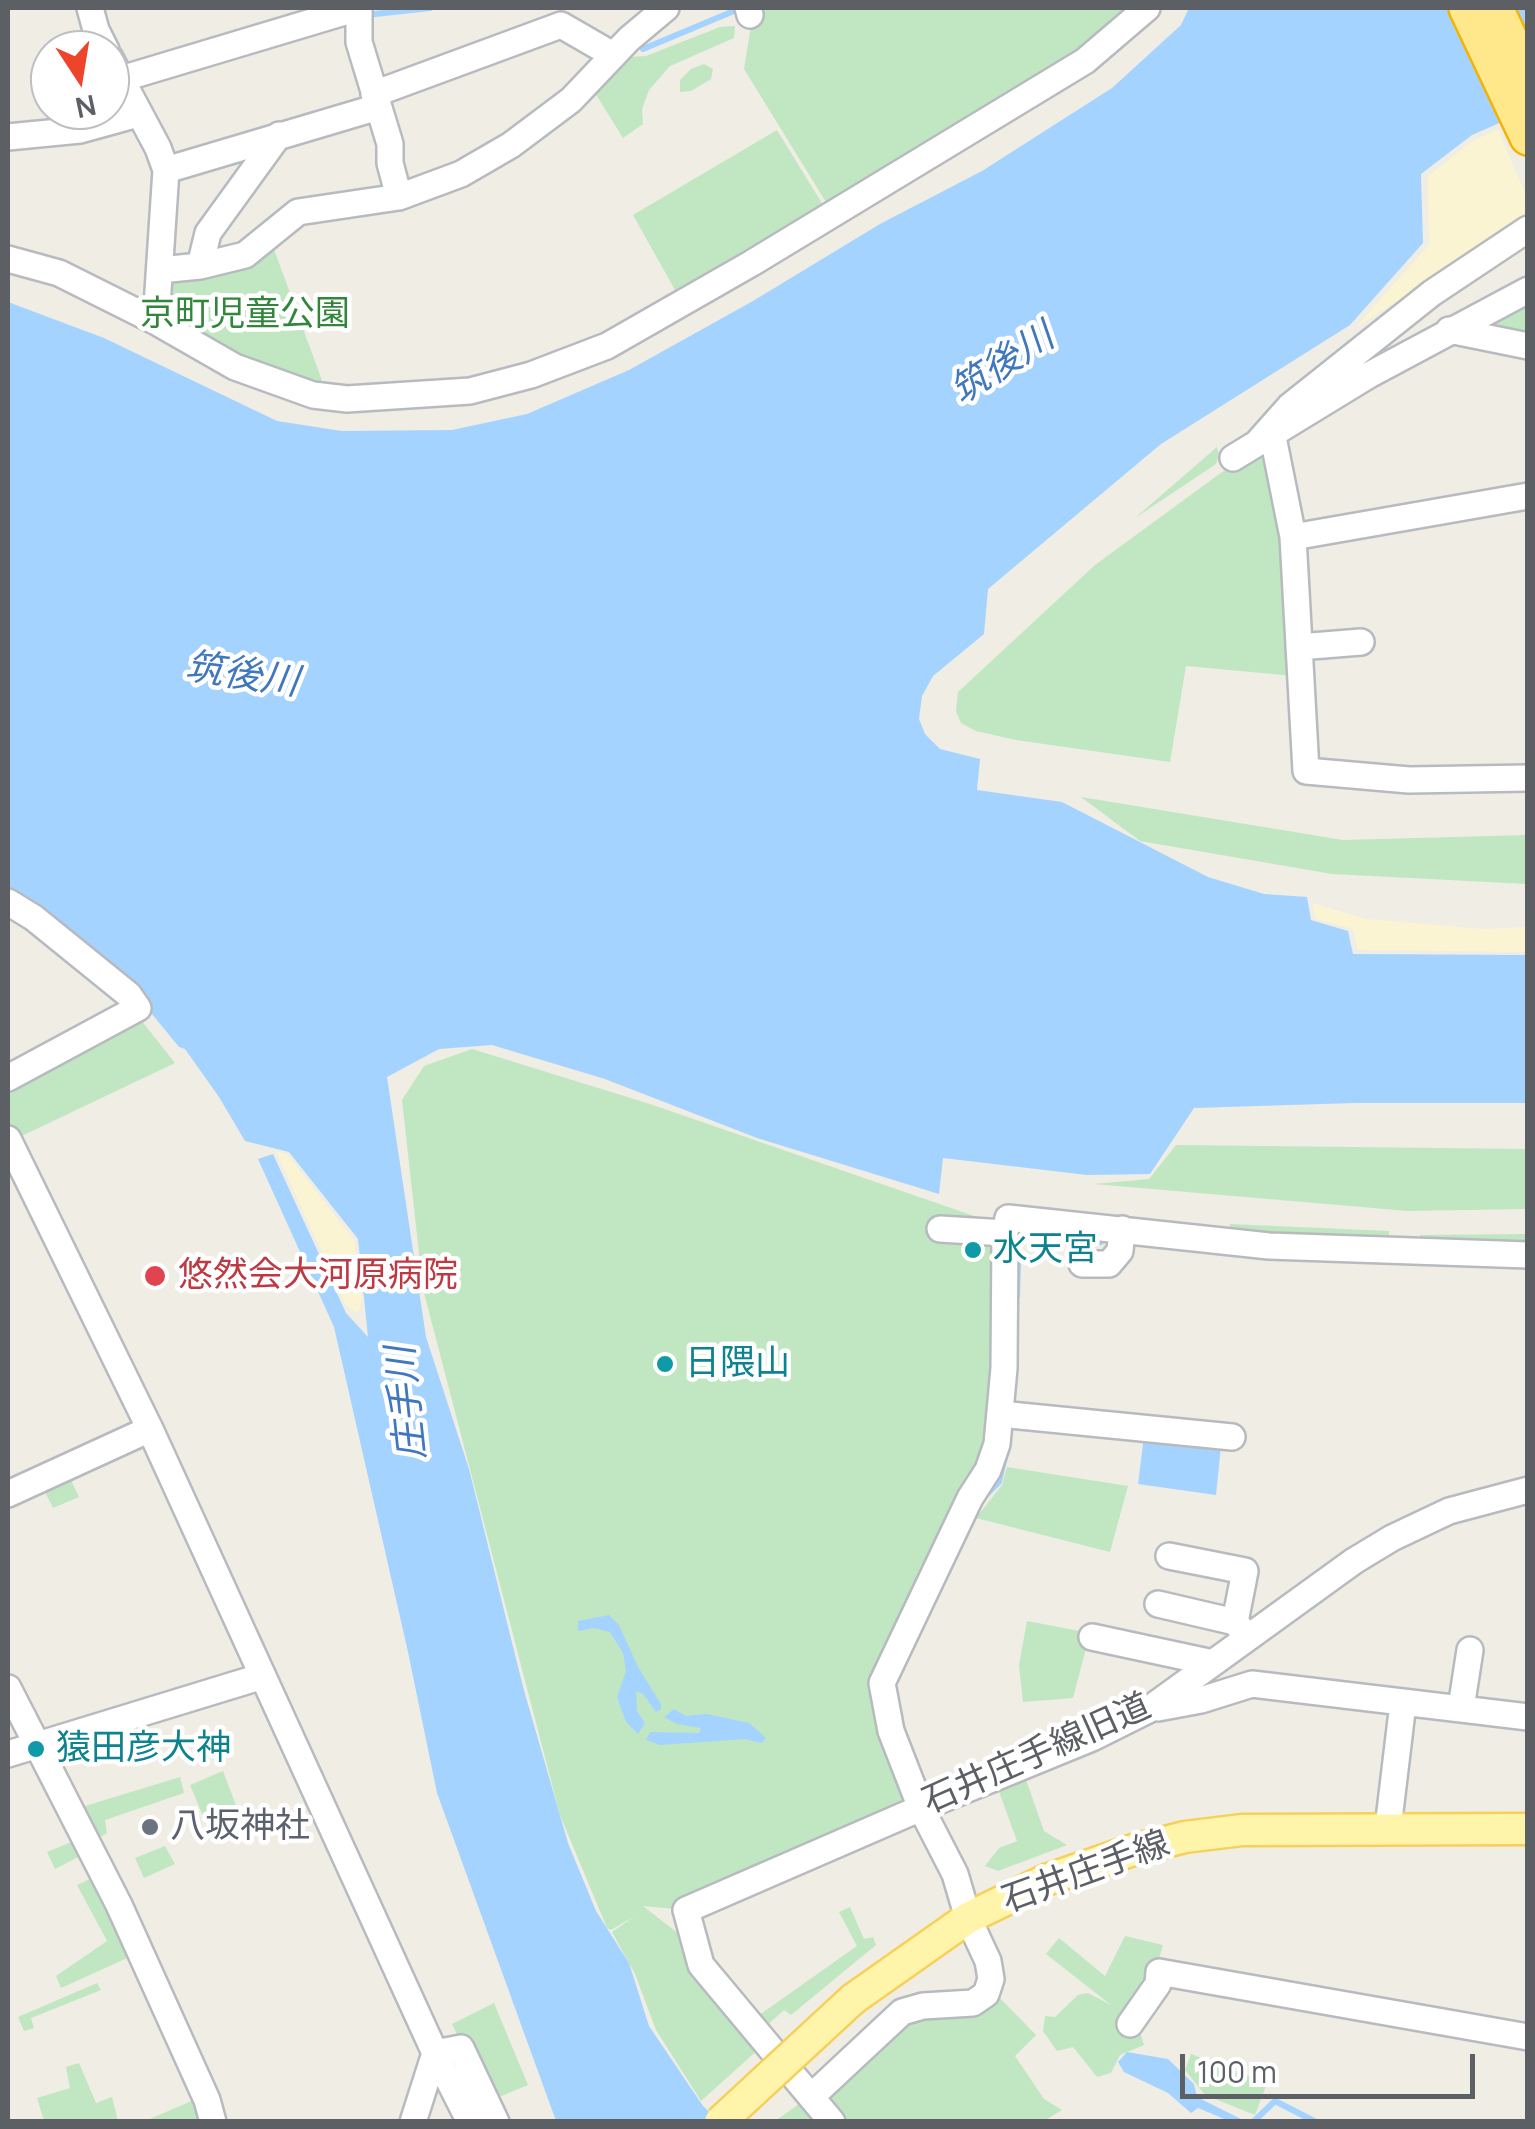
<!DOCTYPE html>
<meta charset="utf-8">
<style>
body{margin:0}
#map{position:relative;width:1535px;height:2129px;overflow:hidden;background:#efede4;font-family:Manrope,sans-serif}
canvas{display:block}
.frame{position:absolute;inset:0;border:10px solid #5c6065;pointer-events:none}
.north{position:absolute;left:30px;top:30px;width:100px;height:100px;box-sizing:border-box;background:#fff;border:2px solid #bebfc1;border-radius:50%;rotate:168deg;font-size:28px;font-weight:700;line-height:40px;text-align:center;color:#5c6065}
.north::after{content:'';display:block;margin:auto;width:35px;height:45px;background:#ee442b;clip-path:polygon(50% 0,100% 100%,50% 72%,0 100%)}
.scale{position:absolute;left:1180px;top:2054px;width:295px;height:45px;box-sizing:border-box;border:5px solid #5c6065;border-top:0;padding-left:12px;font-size:30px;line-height:35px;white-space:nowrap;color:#5c6065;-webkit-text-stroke:8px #fff;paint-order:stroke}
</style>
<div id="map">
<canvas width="1535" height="2129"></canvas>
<div class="frame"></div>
<div class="north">N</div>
<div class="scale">100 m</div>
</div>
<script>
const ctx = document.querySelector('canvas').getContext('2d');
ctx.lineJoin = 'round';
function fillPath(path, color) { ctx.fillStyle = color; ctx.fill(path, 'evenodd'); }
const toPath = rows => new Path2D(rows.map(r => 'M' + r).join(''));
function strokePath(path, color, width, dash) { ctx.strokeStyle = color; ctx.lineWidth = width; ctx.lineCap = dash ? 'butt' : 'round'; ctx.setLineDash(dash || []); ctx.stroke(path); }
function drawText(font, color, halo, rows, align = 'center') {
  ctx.font = font + ' Manrope,"Noto Sans JP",sans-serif'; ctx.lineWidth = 9; ctx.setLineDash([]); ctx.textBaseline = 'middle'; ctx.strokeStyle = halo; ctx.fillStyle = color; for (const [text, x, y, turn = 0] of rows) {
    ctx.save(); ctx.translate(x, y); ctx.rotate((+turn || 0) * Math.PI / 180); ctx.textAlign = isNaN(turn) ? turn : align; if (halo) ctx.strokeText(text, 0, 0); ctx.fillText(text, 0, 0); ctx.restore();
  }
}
const green = toPath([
 [754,8,1140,8,1081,57,829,207,744,69],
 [735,26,734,38,670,66,649,90,642,109,643,124,623,138,592,88,629,57,646,56,720,27],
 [704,64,713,69,711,79,691,91,680,92,680,80,691,69],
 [777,130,823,205,675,290,633,215],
 [271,241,324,386,302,386,159,317,166,276],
 [1527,300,1527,340,1471,332],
 [1270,437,1288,550,1294,676,1186,666,1170,762,1016,740,976,731,961,723,956,711,958,692,1095,565],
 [1217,447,1219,455,1216,464,1135,518],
 [1081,797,1343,840,1527,835,1527,884,1332,874,1140,841],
 [137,1015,175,1063,9,1142,8,1079],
 [472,1049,650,1104,1006,1227,1000,1414,883,1683,921,1808,686,1910,643,1906,679,1934,699,1971,761,2047,701,2101,656,2030,635,1974,612,1932,635,1916,611,1930,607,1928,560,1815,423,1289,402,1100,424,1066],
 [1176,1145,1527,1149,1527,1209,1408,1211,1094,1184,1149,1179],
 [1230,1224,1389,1231,1389,1246,1231,1237],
 [1527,1234,1527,1248,1423,1249,1420,1235],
 [1007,1467,1128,1486,1110,1552,976,1518,1002,1485],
 [68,1474,79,1497,53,1508,42,1486],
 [1027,1621,1090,1633,1073,1698,1023,1702,1019,1665],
 [223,1771,246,1832,240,1835,230,1813,206,1823,190,1785],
 [180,1777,184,1793,105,1820,107,1833,97,1839,82,1807],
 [1025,1777,1044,1831,1067,1845,998,1871,985,1866,999,1848,1017,1841,998,1789],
 [79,1839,86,1853,55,1869,47,1852],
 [165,1846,175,1864,144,1878,135,1858],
 [94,1877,134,1955,61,1988,56,1976,107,1941,77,1885],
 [850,1907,864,1939,873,1937,876,1945,791,2015,784,2010,763,2029,755,2018,857,1946,839,1912],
 [1125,1936,1163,1945,1151,1986,1130,2017,1121,2013,1138,2026,1144,2045,1120,2055,1111,2073,1097,2077,1073,2047,1057,2051,1043,2031,1045,2016,1055,2017,1078,1995,1088,1993,1111,2005,1046,1954,1059,1938,1105,1976],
 [97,1983,101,1990,31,2018,34,2028,24,2031,18,2017],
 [996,1994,1036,2035,1015,2056,1044,2099,1062,2110,1044,2121,840,2121,819,2096,904,2016],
 [494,2003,528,2085,489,2101,452,2024],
 [1191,2054,1267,2083,1255,2115,1205,2095,1185,2070],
 [79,2063,96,2103,112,2097,118,2121,44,2121,37,2098,70,2088,66,2067],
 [196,2099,203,2122,143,2122],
 [803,2101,820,2122,774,2122]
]);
const sand = toPath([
 [1498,130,1527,198,1527,221,1356,327,1429,245,1428,176,1474,140],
 [1312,903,1366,919,1483,929,1527,927,1527,952,1358,950,1353,929,1316,919],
 [276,1151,287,1154,354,1240,362,1300,358,1313,346,1306]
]);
const water = toPath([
 [1189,8,1527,8,1527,111,1472,135,1421,174,1423,243,1350,325,1161,444,988,589,984,634,933,676,922,696,919,719,925,734,940,749,980,759,977,790,1062,802,1208,877,1264,894,1307,897,1311,920,1348,931,1353,954,1527,955,1527,1103,1354,1103,1194,1108,1150,1174,1087,1175,943,1158,939,1194,757,1138,605,1079,492,1045,439,1049,387,1077,426,1337,469,1469,523,1687,568,1843,596,1911,629,1963,649,2026,703,2106,719,2121,556,2121,437,1793,408,1652,334,1327,258,1159,273,1154,346,1313,368,1337,358,1239,289,1152,245,1141,219,1097,185,1049,179,1047,138,997,8,899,8,302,104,338,277,421,342,431,452,430,527,414,629,370,753,301,880,224,982,171,1112,88,1181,25],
 [1144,1436,1221,1446,1216,1495,1138,1484],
 [609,1615,619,1625,638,1667,661,1704,661,1709,656,1712,643,1694,636,1691,637,1711,645,1723,638,1734,626,1722,617,1697,626,1671,623,1653,610,1632,594,1628,578,1631,578,1621],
 [674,1709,686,1716,707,1714,749,1723,766,1738,762,1743,745,1739,660,1745,646,1740,650,1732,699,1733,701,1728,677,1724,664,1717],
 [1127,2052,1168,2059,1194,2084,1197,2097,1245,2121,1229,2121,1198,2108,1191,2113,1168,2093,1124,2072,1118,2062]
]);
const stream = toPath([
 [366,15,430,8],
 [643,49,741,8],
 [1017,1296,1019,1232,1101,1242],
 [984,1497,999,1482,1006,1452],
 [1253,2122,1275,2101,1316,2122]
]);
const minor = toPath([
 [90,8,96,30,106,50],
 [359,8,359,42,390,144,390,163,399,197],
 [748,8,750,15],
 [110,58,158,148,166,170,157,306,153,320],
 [121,79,348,11],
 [374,94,561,25,613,55],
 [8,137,80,130,138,114],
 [166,170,378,107],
 [8,259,59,273,153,320,235,367,313,395,347,399,470,391,531,375,607,346,752,263,1085,61,1147,8],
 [200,266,208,233,279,135],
 [160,270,200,266,245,255,298,212,399,197,461,174,511,145,571,100,629,39,666,8],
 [1449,330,1528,346],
 [1272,432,1293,537,1306,771,1409,780,1528,778],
 [1258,442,1290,406,1432,293,1528,229],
 [1233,458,1369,375,1528,290],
 [1293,537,1528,496],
 [1299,647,1361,642],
 [8,902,34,918,129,995,138,1008,8,1078],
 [8,1139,150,1429,435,2053,470,2122],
 [940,1229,1005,1233],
 [1082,1264,1109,1264,1120,1251,1122,1229],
 [1000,1414,1232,1437],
 [8,1494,150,1429],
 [1169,1556,1245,1571,1235,1622,1248,1637],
 [1158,1604,1235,1622],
 [1092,1637,1213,1663],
 [8,1688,119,1905,207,2100,213,2122],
 [1158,1708,1201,1700,1252,1684,1528,1717],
 [1461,1708,1470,1650],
 [8,1754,263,1676],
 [1388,1828,1403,1703],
 [1130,2024,1158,1984,1159,1972,1528,2037],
 [435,2053,461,2048,496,2122],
 [811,2097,902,2012,923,2006,973,2003,986,1994,991,1979,988,1961,968,1918,955,1874,921,1808,891,1731,882,1683,970,1498,988,1470,997,1444,1004,1368,1005,1233,1008,1218,1269,1246,1528,1255],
 [413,2122,435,2053],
 [832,2122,701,1965,686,1910,921,1808,1092,1738,1148,1710,1354,1561,1392,1538,1449,1511,1528,1490]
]);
const major = toPath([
 [853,1999,968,1918,1046,1880,1133,1850,1185,1837,1242,1830,1528,1829]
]);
const highway = toPath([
 [1467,8,1528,137],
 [1495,8,1528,79]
]);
const majorBridge = toPath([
 [720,2122,853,1999]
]);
const markers = [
 [973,1250,10,"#0f9aa8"],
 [155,1276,12,"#e0444e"],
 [665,1364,10,"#0f9aa8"],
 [36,1749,10,"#0f9aa8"],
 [150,1827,10,"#6b7280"]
];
const parkNames = [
 ["京町児童公園",245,315]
];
const cultureNames = [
 ["水天宮",993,1250],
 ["日隈山",685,1364],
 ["猿田彦大神",56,1749]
];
const healthNames = [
 ["悠然会大河原病院",178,1276]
];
const streetNames = [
 ["石井庄手線旧道",1037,1755,-24],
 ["石井庄手線",1086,1873,-20]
];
const worshipNames = [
 ["八坂神社",170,1827]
];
const waterNames = [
 ["筑後川",1003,365,-33],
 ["筑後川",242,676,8],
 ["庄手川",408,1403,-96]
];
fillPath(green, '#c0e7c2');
fillPath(sand, '#fbf4d3');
fillPath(water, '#a5d3ff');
strokePath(stream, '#a5d3ff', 6);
strokePath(minor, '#b7babf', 30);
strokePath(major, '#f6d057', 35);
strokePath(highway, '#f4b300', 40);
strokePath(minor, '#fff', 25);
strokePath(major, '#fff5aa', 30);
strokePath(highway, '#ffe78c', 35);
strokePath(majorBridge, '#f6d057', 35, []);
strokePath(majorBridge, '#fff5aa', 30);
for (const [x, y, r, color] of markers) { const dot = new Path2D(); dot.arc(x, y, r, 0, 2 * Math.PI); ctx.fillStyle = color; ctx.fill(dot); strokePath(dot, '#fff', 4); }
drawText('35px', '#32863b', '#fff', parkNames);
drawText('35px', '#0d838f', '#fff', cultureNames, 'left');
drawText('35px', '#be3a42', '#fff', healthNames, 'left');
drawText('35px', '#5c6065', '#fff', streetNames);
drawText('35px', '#5b616d', '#fff', worshipNames, 'left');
drawText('italic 38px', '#4078be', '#fff', waterNames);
</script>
